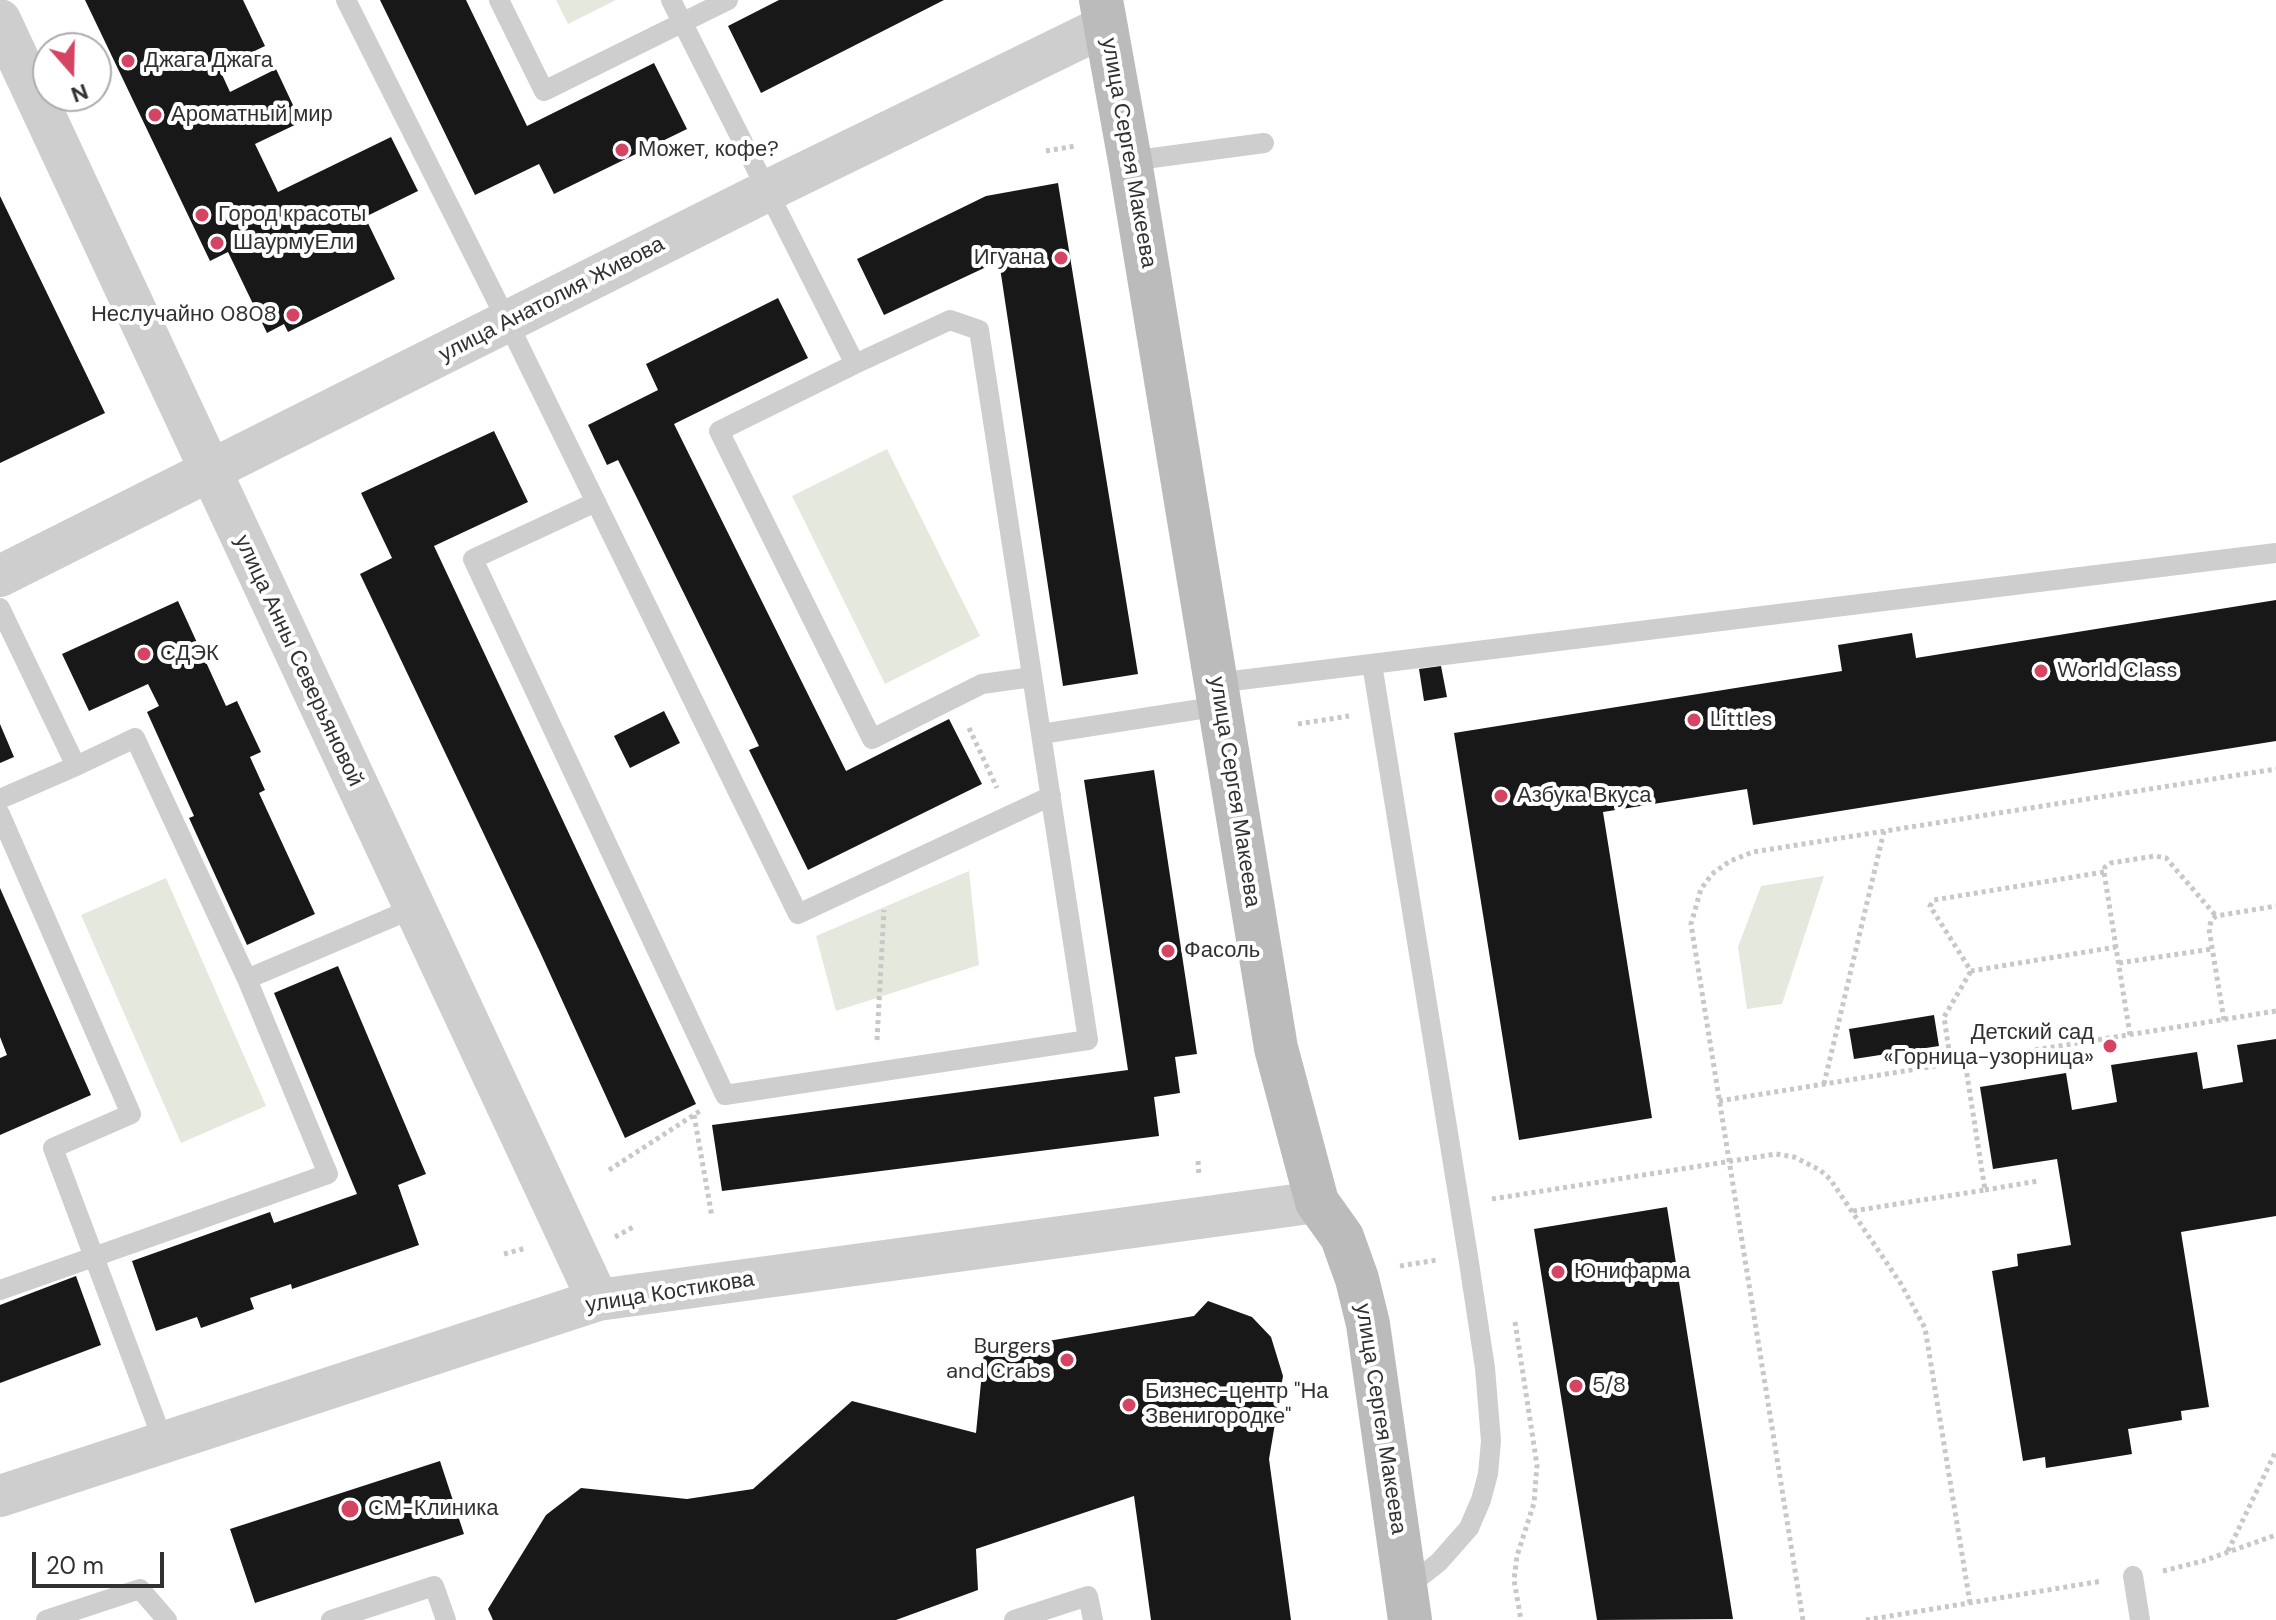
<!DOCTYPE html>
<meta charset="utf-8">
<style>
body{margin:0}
#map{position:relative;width:2276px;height:1620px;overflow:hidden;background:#fff;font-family:"DM Sans",sans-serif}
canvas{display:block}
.north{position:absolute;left:32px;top:32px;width:80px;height:80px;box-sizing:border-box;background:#fff;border:2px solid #adadad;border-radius:50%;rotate:160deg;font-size:22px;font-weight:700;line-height:32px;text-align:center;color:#313131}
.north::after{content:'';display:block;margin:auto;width:28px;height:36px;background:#d64463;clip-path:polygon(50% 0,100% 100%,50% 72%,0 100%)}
.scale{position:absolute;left:32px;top:1552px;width:132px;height:36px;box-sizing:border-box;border:4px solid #313131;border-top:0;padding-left:10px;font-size:24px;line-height:28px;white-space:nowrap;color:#313131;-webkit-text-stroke:6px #fff;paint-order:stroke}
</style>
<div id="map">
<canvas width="2276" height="1620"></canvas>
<div class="north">N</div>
<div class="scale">20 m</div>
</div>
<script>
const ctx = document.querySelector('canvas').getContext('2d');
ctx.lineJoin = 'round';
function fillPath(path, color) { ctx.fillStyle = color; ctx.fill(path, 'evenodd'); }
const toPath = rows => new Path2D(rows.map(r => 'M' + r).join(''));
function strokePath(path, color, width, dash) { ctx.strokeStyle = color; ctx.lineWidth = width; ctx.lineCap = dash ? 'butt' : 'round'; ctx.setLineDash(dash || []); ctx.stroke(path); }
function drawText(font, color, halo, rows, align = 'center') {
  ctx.font = font + ' "DM Sans",sans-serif'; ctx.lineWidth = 8; ctx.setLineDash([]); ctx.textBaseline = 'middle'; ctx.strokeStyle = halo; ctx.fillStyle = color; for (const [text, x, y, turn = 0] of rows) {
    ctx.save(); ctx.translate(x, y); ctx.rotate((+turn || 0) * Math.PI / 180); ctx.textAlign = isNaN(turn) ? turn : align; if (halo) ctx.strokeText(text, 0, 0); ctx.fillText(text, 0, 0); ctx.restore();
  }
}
const green = toPath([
 [556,0,616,0,568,24],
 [887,449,980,636,885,684,792,496],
 [969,871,979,965,836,1011,816,936],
 [1824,876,1782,1004,1747,1009,1738,947,1761,886],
 [166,878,266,1106,181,1143,81,915]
]);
const building = toPath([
 [85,0,243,0,265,46,219,68,230,92,276,69,301,122,255,144,278,192,391,137,418,191,365,217,395,279,288,332,284,324,267,333,228,252,210,261],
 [380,0,466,0,527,126,654,63,687,129,554,194,539,164,475,195],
 [779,0,944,0,761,93,728,26],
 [1058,183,1138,674,1063,686,999,261,884,315,857,259,986,196],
 [0,196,105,413,0,463],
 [778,298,808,358,674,424,846,771,949,719,982,784,808,870,749,750,759,746,637,498,618,460,607,465,588,425,658,390,646,364],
 [494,431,528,502,434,546,696,1104,625,1138,540,952,360,574,392,558,361,493],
 [2276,600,2276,741,1753,825,1747,789,1603,812,1652,1118,1519,1140,1454,733,1842,671,1838,645,1912,633,1916,658],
 [178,601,226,706,237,701,261,752,250,757,265,790,259,793,315,914,247,945,189,818,194,816,147,712,159,706,148,684,89,711,62,654],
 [1441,666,1447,697,1424,701,1419,669],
 [664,711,680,743,630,768,614,736],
 [0,724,14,757,0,763],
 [1154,770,1197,1054,1175,1057,1180,1093,1154,1097,1159,1136,722,1191,712,1125,1128,1070,1084,780],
 [0,888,91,1095,0,1135,0,1058,7,1055,0,1037],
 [338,966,426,1174,398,1185,419,1245,292,1289,291,1284,250,1298,254,1309,201,1328,197,1317,156,1331,132,1261,270,1212,274,1223,357,1194,274,993],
 [1934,1015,1939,1046,1854,1059,1849,1029],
 [2276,1039,2276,1216,2181,1232,2209,1407,2181,1411,2182,1420,2128,1429,2132,1454,2046,1468,2045,1457,2023,1461,1992,1271,2018,1266,2017,1254,2071,1245,2057,1159,1993,1169,1980,1087,2066,1073,2072,1110,2117,1102,2111,1065,2197,1052,2203,1089,2243,1082,2237,1045],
 [1667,1207,1733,1619,1597,1620,1534,1229],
 [76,1276,101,1345,0,1383,0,1305],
 [1208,1301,1252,1317,1271,1337,1283,1376,1269,1459,1291,1620,1151,1620,1134,1496,976,1549,978,1590,896,1620,493,1620,488,1609,546,1515,581,1488,687,1499,753,1489,852,1401,976,1433,984,1352,1194,1316],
 [440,1461,464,1534,255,1603,230,1529]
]);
const path = toPath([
 [1046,151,1075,146],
 [1298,724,1349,716],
 [969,728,997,788],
 [2104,872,1934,900,1930,906,1971,971,2116,947],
 [2119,963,2212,949],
 [2224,1020,2209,929,2211,921,2216,916,2276,906],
 [2130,1035,2104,872,2105,867,2111,863,2155,856,2166,858,2216,916],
 [877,1040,884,910],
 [1951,1064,1944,1017,1971,971],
 [1824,1084,1884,831],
 [1719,1101,2276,1011],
 [694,1115,712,1217],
 [1198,1161,1199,1176],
 [609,1170,700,1111],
 [1985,1190,2038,1181],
 [1492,1199,1776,1154,1794,1157,1820,1170,1830,1179,1901,1284,1925,1328,1970,1603],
 [1853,1211,1985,1190,1965,1062],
 [615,1237,635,1226],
 [504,1254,526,1248],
 [1400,1266,1437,1260],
 [1515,1322,1537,1465,1534,1503,1517,1556,1514,1580,1521,1620],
 [2228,1551,2276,1451],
 [2163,1571,2203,1561,2276,1535],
 [1803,1620,1691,924,1701,889,1712,874,1730,861,1753,852,2276,769],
 [1866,1620,2102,1581]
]);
const lane = toPath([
 [346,0,508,323,798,914,1051,796],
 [499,0,544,91,728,0],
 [671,0,855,364,719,431,872,739,982,684,1032,677],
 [1130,161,1264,143],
 [855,364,950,320,979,330,1041,734,1220,706],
 [596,502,473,559,725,1095,1088,1040,1041,734],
 [0,608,76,766,135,738,247,979,328,1174,0,1290],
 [1372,664,1468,1256,1485,1368,1491,1441,1488,1474,1481,1500,1469,1528,1439,1562,1405,1589],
 [1216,683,2276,553],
 [0,799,76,766],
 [0,814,131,1114,53,1148,164,1443],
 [247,979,414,908],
 [2133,1576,2140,1620],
 [46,1620,140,1589,167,1620],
 [331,1620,434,1586,446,1620],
 [1014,1620,1088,1596,1093,1620]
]);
const street = toPath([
 [0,20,598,1300],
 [0,576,769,190,1105,26],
 [0,1496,598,1300,1317,1202]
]);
const secondary = toPath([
 [1101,0,1130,161,1276,1048,1317,1202,1342,1237,1357,1279,1368,1324,1410,1620]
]);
const markers = [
 [128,61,8,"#d64463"],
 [155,115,8,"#d64463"],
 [622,150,8,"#d64463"],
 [202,215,8,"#d64463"],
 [217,243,8,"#d64463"],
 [1061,258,8,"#d64463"],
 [293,315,8,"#d64463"],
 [144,654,8,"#d64463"],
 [2041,671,8,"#d64463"],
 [1694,720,8,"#d64463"],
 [1501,796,8,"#d64463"],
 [1168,951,8,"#d64463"],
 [2110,1046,8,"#d64463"],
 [1558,1272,8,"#d64463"],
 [1067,1360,8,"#d64463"],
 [1576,1386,8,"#d64463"],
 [1129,1405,8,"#d64463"],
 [350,1509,10,"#d64463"]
];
const poiNames = [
 ["Джага Джага",144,61],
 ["Ароматный мир",171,115],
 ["Может, кофе?",638,150],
 ["Город красоты",218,215],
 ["ШаурмуЕли",233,243],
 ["Игуана",1045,258,"right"],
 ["Неслучайно 0808",277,315,"right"],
 ["СДЭК",160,654],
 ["World Class",2057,671],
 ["Littles",1710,720],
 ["Азбука Вкуса",1517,796],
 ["Фасоль",1184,951],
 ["Детский сад",2094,1033,"right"],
 ["«Горница-узорница»",2094,1058,"right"],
 ["Юнифарма",1574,1272],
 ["Burgers",1051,1347,"right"],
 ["and Crabs",1051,1372,"right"],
 ["5/8",1592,1386],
 ["Бизнес-центр \"На",1145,1392],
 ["Звенигородке\"",1145,1417],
 ["СМ-Клиника",368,1509]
];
const streetNames = [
 ["улица Сергея Макеева",1128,153,80],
 ["улица Анатолия Живова",552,300,-27],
 ["улица Анны Северьяновой",298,661,65],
 ["улица Сергея Макеева",1234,792,81],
 ["улица Костикова",670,1293,-9],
 ["улица Сергея Макеева",1380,1419,81]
];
fillPath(green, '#e5e9dd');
fillPath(building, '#181818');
strokePath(path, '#c8c8c8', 5, [4, 4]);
strokePath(lane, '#cecece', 20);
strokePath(street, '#cecece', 42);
strokePath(secondary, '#bbb', 44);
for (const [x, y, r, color] of markers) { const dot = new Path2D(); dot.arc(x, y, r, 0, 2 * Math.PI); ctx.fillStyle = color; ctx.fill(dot); strokePath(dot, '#fff', 3); }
drawText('22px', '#313131', '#fff', poiNames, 'left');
drawText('22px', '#313131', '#fff', streetNames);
</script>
